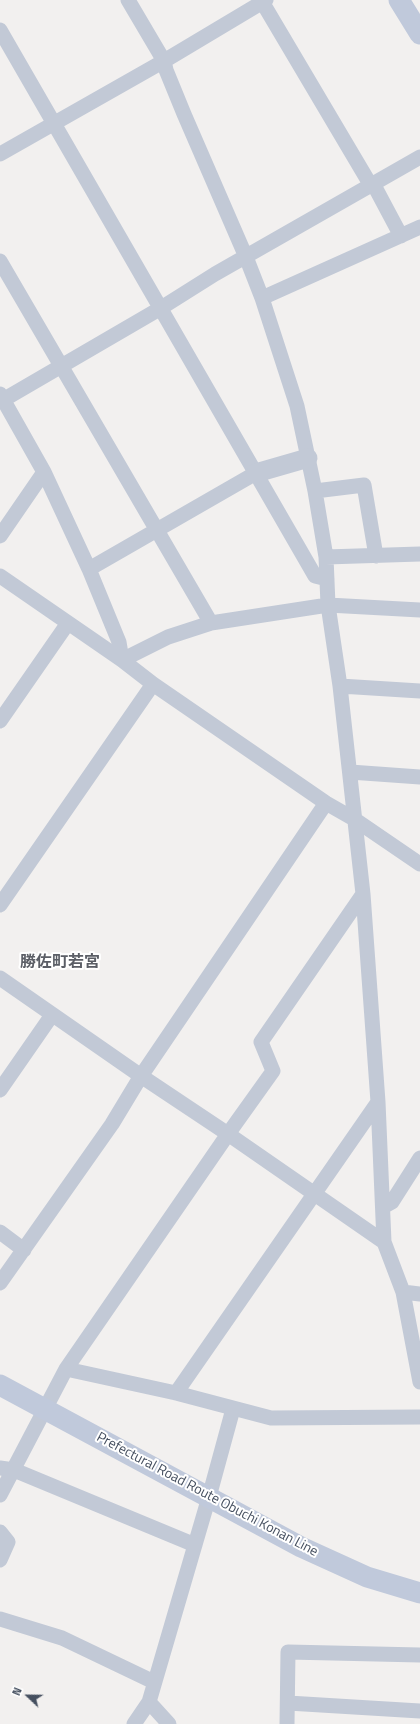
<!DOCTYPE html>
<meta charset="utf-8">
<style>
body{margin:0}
#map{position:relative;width:420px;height:1724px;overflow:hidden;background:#f2f0ef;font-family:"Titillium Web",sans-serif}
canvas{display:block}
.north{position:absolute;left:8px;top:1676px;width:40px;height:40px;-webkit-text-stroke:3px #fff;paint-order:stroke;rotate:292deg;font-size:11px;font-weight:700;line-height:16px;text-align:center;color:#454f5f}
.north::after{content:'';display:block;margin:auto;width:14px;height:18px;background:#454f5f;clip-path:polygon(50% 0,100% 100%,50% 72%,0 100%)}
</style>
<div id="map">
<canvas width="420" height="1724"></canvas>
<div class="north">N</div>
</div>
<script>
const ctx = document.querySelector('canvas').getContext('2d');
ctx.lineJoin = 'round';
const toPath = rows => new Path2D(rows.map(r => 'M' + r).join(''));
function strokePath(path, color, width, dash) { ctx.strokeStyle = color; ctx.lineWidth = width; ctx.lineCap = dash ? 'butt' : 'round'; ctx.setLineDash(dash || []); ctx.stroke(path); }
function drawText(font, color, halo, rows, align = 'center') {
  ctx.font = font + ' "Titillium Web","Noto Sans JP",sans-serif'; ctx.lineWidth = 4; ctx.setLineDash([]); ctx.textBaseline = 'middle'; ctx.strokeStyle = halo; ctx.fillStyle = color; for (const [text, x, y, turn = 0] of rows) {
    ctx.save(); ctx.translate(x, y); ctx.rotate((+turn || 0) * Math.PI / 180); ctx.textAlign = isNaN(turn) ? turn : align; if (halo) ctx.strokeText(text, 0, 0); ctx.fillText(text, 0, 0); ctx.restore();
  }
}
const minor = toPath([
 [128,0,164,61,166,70,184,114,246,257,262,298,297,406,315,491,326,557,328,605,340,686,363,894,378,1102,384,1242,403,1292,420,1382],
 [261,0,370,184,376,189,401,236],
 [0,30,315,576,327,579],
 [0,154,164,61,266,0],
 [0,261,211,623],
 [262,298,420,227],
 [0,394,44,472,89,569,119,642,122,660],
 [3,400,161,308,215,274,420,157],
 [315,491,364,485,376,556],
 [0,536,44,472],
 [326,557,420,554],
 [89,569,256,473],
 [0,576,122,660,153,684,326,803,354,819,420,864],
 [122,660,168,637,211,623,328,605,420,610],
 [340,686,420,691],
 [0,721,68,623],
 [350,772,420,777],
 [0,905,153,684],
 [0,978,141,1076,228,1134,384,1242],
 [0,1090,52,1015],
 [383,1207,392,1202,420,1158],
 [0,1232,24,1250],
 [0,1283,112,1124,141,1076,326,803],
 [403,1292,420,1294],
 [66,1369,176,1393,271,1418,420,1417],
 [176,1393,378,1102],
 [0,1468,14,1470,195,1545],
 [0,1495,66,1369,228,1134,273,1071,261,1042,363,894],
 [0,1532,8,1542,0,1560],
 [0,1619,62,1638,154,1682],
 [149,1702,169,1724],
 [288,1703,420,1711],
 [134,1724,149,1702,209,1497,233,1409],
 [287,1724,288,1652,420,1655]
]);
const tertiary = toPath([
 [256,473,308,458]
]);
const secondary = toPath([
 [399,0,420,34],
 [0,1385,301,1547,367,1577,420,1593]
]);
const streetNames = [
 ["Prefectural Road Route Obuchi Konan Line",207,1495,28]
];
const quarterNames = [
 ["勝佐町若宮",60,963]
];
strokePath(minor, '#c2c9d6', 15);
strokePath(tertiary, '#c2c9d6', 19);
strokePath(secondary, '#c0c9db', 21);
drawText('14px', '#454f5f', '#fff', streetNames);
drawText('bold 16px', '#5b5e66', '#fff', quarterNames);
</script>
